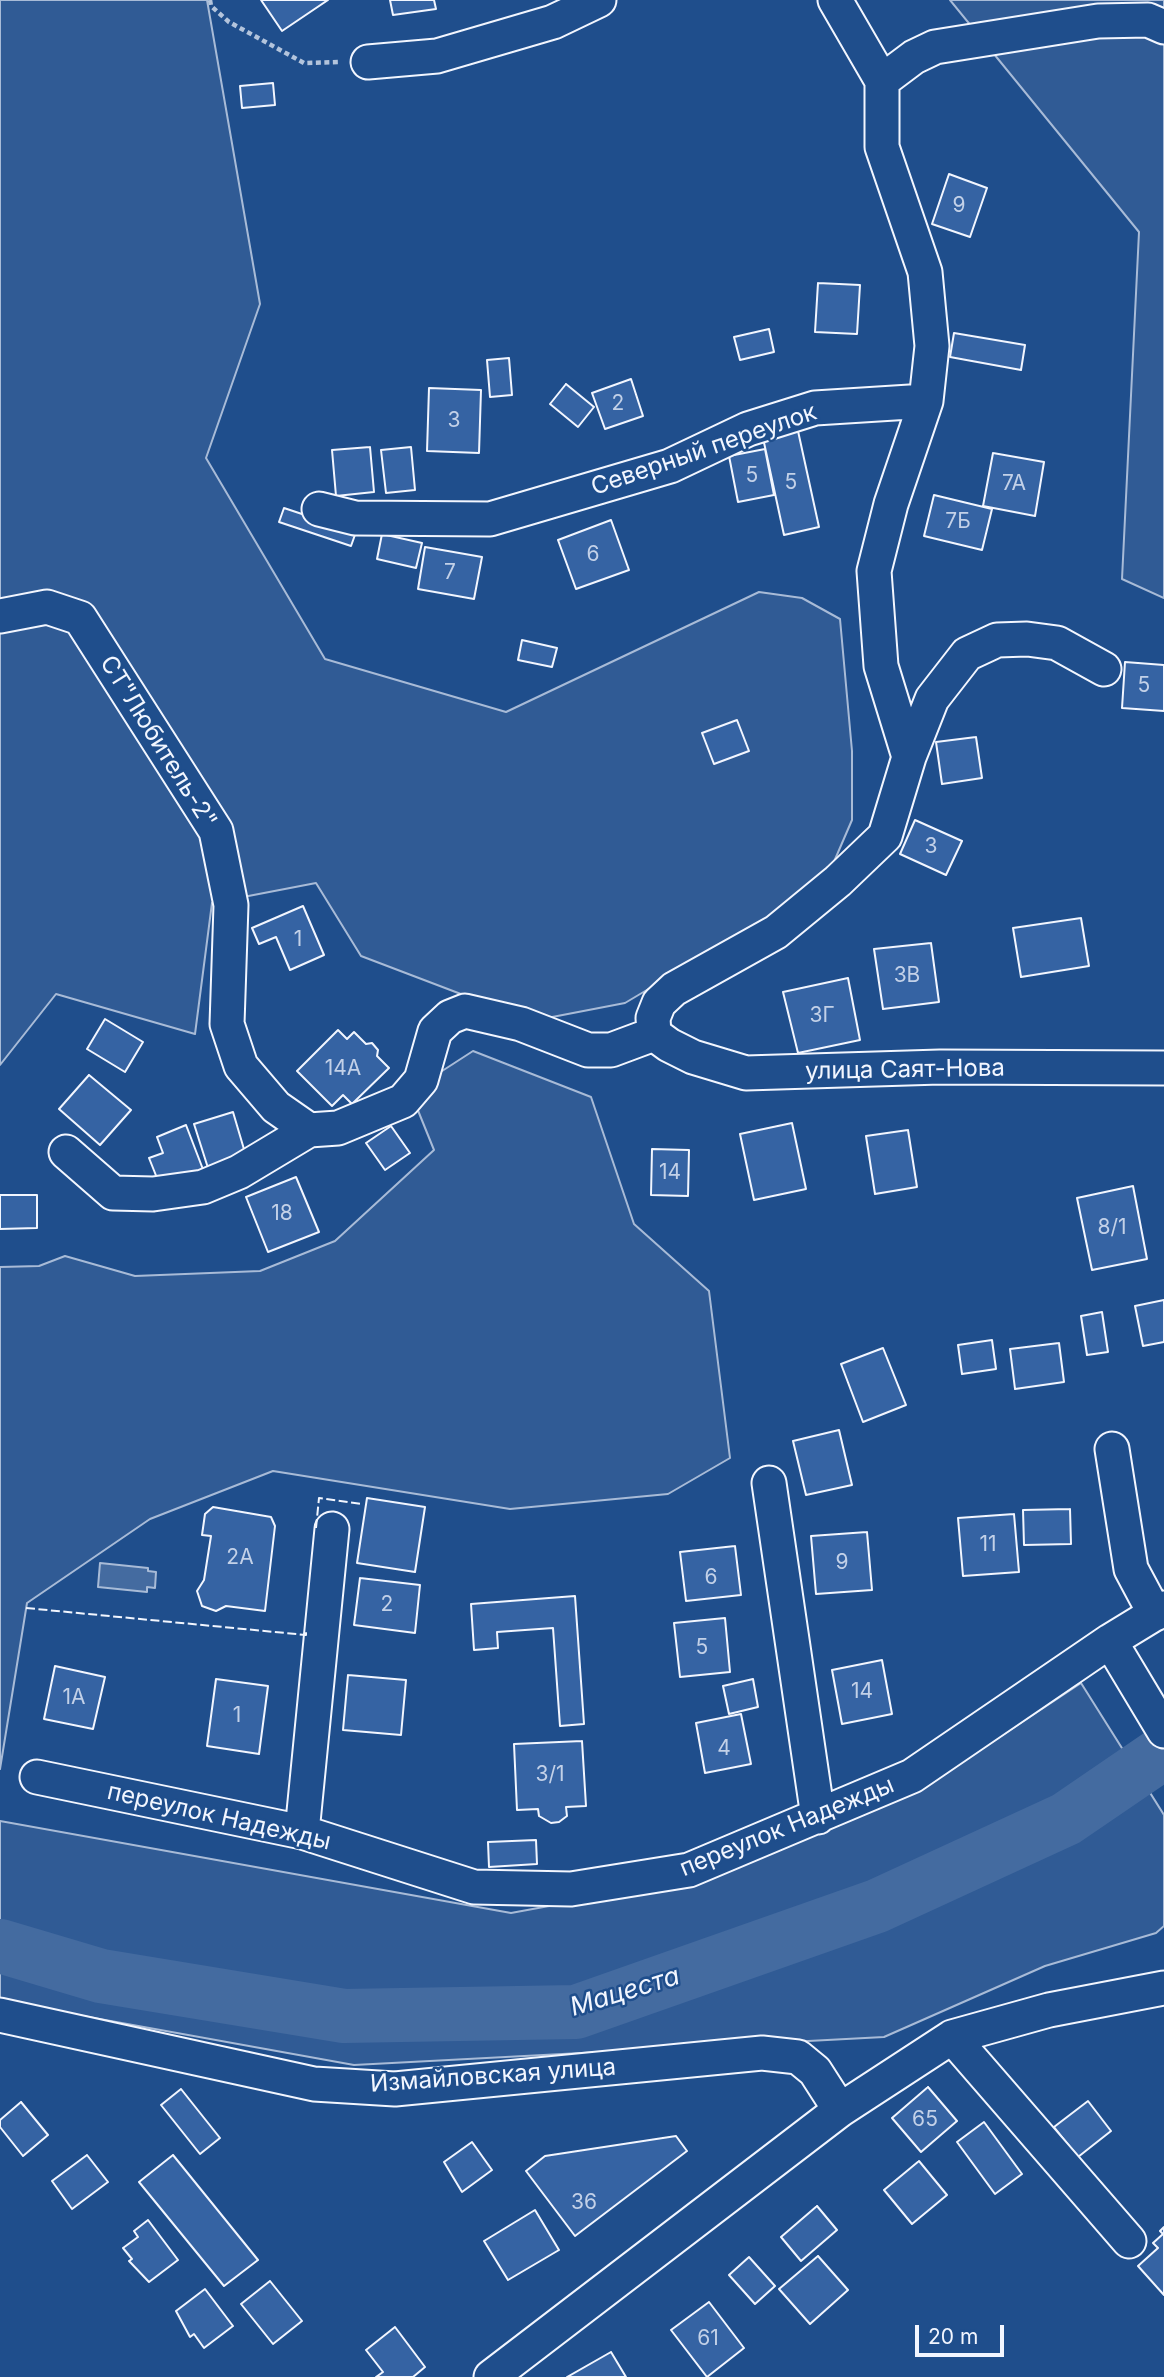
<!DOCTYPE html>
<meta charset="utf-8">
<style>
body{margin:0}
#map{position:relative;width:1164px;height:2377px;overflow:hidden;background:#1f4e8c;font-family:Inter,sans-serif}
canvas{display:block}
.scale{position:absolute;left:915px;top:2325px;width:89px;height:32px;box-sizing:border-box;border:4px solid #f2f6ff;border-top:0;padding-left:9px;font-size:21px;line-height:24px;white-space:nowrap;color:#f2f6ff;-webkit-text-stroke:5px #1f4e8c;paint-order:stroke}
</style>
<div id="map">
<canvas width="1164" height="2377"></canvas>
<div class="scale">20 m</div>
</div>
<script>
const ctx = document.querySelector('canvas').getContext('2d');
ctx.lineJoin = 'round';
function fillPath(path, color) { ctx.fillStyle = color; ctx.fill(path, 'evenodd'); }
const toPath = rows => new Path2D(rows.map(r => 'M' + r).join(''));
function strokePath(path, color, width, dash) { ctx.strokeStyle = color; ctx.lineWidth = width; ctx.lineCap = dash ? 'butt' : 'round'; ctx.setLineDash(dash || []); ctx.stroke(path); }
function drawText(font, color, halo, rows, align = 'center') {
  ctx.font = font + ' Inter,sans-serif'; ctx.lineWidth = 5; ctx.setLineDash([]); ctx.textBaseline = 'middle'; ctx.strokeStyle = halo; ctx.fillStyle = color; for (const [text, x, y, turn = 0] of rows) {
    ctx.save(); ctx.translate(x, y); ctx.rotate((+turn || 0) * Math.PI / 180); ctx.textAlign = isNaN(turn) ? turn : align; if (halo) ctx.strokeText(text, 0, 0); ctx.fillText(text, 0, 0); ctx.restore();
  }
}
const built = toPath([
 [0,0,207,0,260,304,206,458,325,659,506,712,759,592,802,598,840,619,852,751,852,820,830,871,761,922,625,1003,547,1018,474,999,361,956,316,883,212,903,195,1034,56,994,0,1065,0,0],
 [950,0,1164,0,1164,598,1122,579,1139,232,950,0],
 [473,1051,591,1097,634,1224,709,1291,730,1458,668,1494,510,1509,273,1471,150,1519,27,1603,0,1769,0,1267,39,1266,65,1256,135,1276,260,1271,335,1241,434,1150,417,1108,439,1073,473,1051],
 [1081,1683,1164,1815,1164,1926,1156,1933,1045,1966,884,2037,354,2065,0,2001,0,1821,511,1913,712,1876,924,1787,1081,1683]
]);
const water = toPath([
 [100,1563,148,1568,148,1571,156,1572,155,1588,147,1587,147,1592,98,1587,100,1563]
]);
const river = toPath([
 [0,1946,101,1976,344,2016,576,2012,877,1906,1066,1819,1164,1752]
]);
const building = toPath([
 [261,0,328,0,282,31,261,0],
 [390,0,434,0,436,9,393,15,390,0],
 [273,83,275,105,242,108,240,86,273,83],
 [949,174,987,188,970,237,932,224,949,174],
 [818,283,860,285,857,334,815,332,818,283],
 [769,329,774,352,740,360,734,337,769,329],
 [954,333,1025,345,1021,370,950,357,954,333],
 [509,358,512,395,490,397,487,360,509,358],
 [631,379,643,416,605,429,592,393,631,379],
 [566,384,594,407,578,427,550,404,566,384],
 [429,388,481,390,479,453,427,451,429,388],
 [798,431,819,527,784,535,763,438,798,431],
 [370,447,374,492,336,496,332,450,370,447],
 [411,447,415,490,386,493,381,450,411,447],
 [765,449,774,495,738,502,729,456,765,449],
 [993,453,1044,462,1035,516,983,506,993,453],
 [934,495,992,509,982,550,924,536,934,495],
 [284,508,356,532,351,546,279,522,284,508],
 [611,520,629,570,576,589,558,540,611,520],
 [382,534,422,543,416,568,377,559,382,534],
 [425,547,482,557,474,599,418,589,425,547],
 [522,640,557,648,552,667,518,660,522,640],
 [1125,662,1164,665,1164,711,1122,708,1125,662],
 [737,720,749,751,714,764,702,733,737,720],
 [976,737,982,778,942,784,936,742,976,737],
 [915,820,962,841,946,875,900,854,915,820],
 [303,906,324,955,290,970,276,937,259,944,252,928,303,906],
 [1081,918,1089,966,1021,977,1013,928,1081,918],
 [931,943,939,1002,883,1009,874,949,931,943],
 [848,978,860,1040,798,1053,783,992,848,978],
 [105,1019,143,1042,125,1072,87,1049,105,1019],
 [338,1030,347,1039,354,1032,366,1044,372,1043,378,1050,377,1056,389,1068,352,1104,343,1095,332,1106,297,1071,338,1030],
 [89,1075,131,1110,100,1145,59,1109,89,1075],
 [233,1112,246,1156,208,1168,194,1124,233,1112],
 [792,1123,806,1189,754,1200,740,1134,792,1123],
 [186,1125,204,1172,161,1188,149,1158,163,1153,157,1137,186,1125],
 [391,1126,410,1153,385,1170,366,1143,391,1126],
 [908,1130,917,1187,875,1194,866,1136,908,1130],
 [652,1149,689,1150,688,1196,651,1195,652,1149],
 [296,1177,319,1232,268,1252,246,1197,296,1177],
 [1133,1186,1147,1259,1092,1270,1077,1198,1133,1186],
 [0,1195,37,1195,37,1228,0,1229,0,1195],
 [1164,1300,1164,1342,1143,1346,1135,1306,1164,1300],
 [1102,1312,1108,1352,1087,1355,1081,1316,1102,1312],
 [992,1340,996,1369,962,1374,958,1345,992,1340],
 [1059,1343,1064,1382,1015,1389,1010,1349,1059,1343],
 [883,1348,906,1405,863,1422,841,1364,883,1348],
 [839,1430,852,1485,806,1495,793,1441,839,1430],
 [367,1498,425,1507,415,1572,357,1563,367,1498],
 [213,1507,271,1517,275,1526,265,1611,226,1606,216,1611,202,1606,197,1591,204,1580,211,1536,202,1535,205,1514,213,1507],
 [1070,1509,1071,1544,1024,1545,1023,1510,1070,1509],
 [1014,1514,1019,1572,963,1576,958,1518,1014,1514],
 [867,1532,872,1590,816,1594,811,1536,867,1532],
 [735,1546,741,1595,686,1601,680,1552,735,1546],
 [360,1578,420,1585,415,1633,354,1625,360,1578],
 [575,1596,584,1724,560,1726,553,1628,497,1632,498,1648,474,1650,471,1604,575,1596],
 [725,1618,730,1672,680,1677,674,1623,725,1618],
 [882,1660,892,1714,842,1724,832,1670,882,1660],
 [55,1666,105,1677,93,1729,44,1719,55,1666],
 [348,1675,406,1680,401,1735,343,1730,348,1675],
 [216,1679,268,1686,259,1754,207,1746,216,1679],
 [753,1679,758,1707,729,1714,723,1686,753,1679],
 [741,1714,751,1764,705,1773,696,1723,741,1714],
 [582,1741,586,1806,566,1807,567,1816,559,1822,551,1823,539,1816,538,1809,517,1810,514,1744,582,1741],
 [536,1840,537,1864,489,1867,488,1842,536,1840],
 [928,2087,957,2121,921,2152,892,2118,928,2087],
 [181,2089,220,2138,200,2154,161,2105,181,2089],
 [1088,2101,1111,2131,1078,2157,1054,2127,1088,2101],
 [21,2102,48,2135,23,2156,0,2127,0,2120,21,2102],
 [984,2122,1022,2174,995,2194,957,2142,984,2122],
 [676,2136,687,2151,575,2236,526,2171,545,2156,676,2136],
 [472,2142,492,2170,462,2192,444,2162,472,2142],
 [87,2155,108,2182,72,2209,52,2181,87,2155],
 [173,2155,258,2260,224,2286,139,2182,173,2155],
 [919,2161,947,2195,912,2224,884,2190,919,2161],
 [817,2206,837,2230,801,2261,781,2237,817,2206],
 [535,2210,559,2250,508,2280,484,2241,535,2210],
 [148,2220,178,2260,149,2282,129,2261,132,2259,123,2248,138,2237,134,2231,148,2220],
 [1164,2227,1164,2295,1138,2266,1158,2248,1153,2243,1163,2234,1160,2231,1164,2227],
 [818,2256,848,2290,810,2324,779,2289,818,2256],
 [749,2257,775,2286,755,2304,729,2275,749,2257],
 [270,2281,302,2321,273,2344,241,2304,270,2281],
 [205,2289,233,2326,204,2348,194,2334,190,2337,176,2311,205,2289],
 [709,2302,744,2348,707,2377,671,2330,709,2302],
 [395,2327,425,2367,413,2377,376,2377,383,2372,366,2350,395,2327],
 [611,2352,626,2377,567,2377,611,2352]
]);
const path = toPath([
 [210,0,211,6,229,22,304,63,338,62]
]);
const minor = toPath([
 [835,0,882,81],
 [1164,27,1148,20,1098,21,935,47,914,57,882,81,882,147,925,272,932,346,926,401,891,504,874,571,881,666,909,757,885,836,838,881,776,932,674,989,659,1003,653,1018,654,1034,669,1045,693,1057,746,1073,940,1067,1164,1068],
 [368,62,437,56,553,22,599,0],
 [319,509,355,518,490,519,670,466,748,429,815,408,926,401],
 [0,616,47,607,80,618,216,831,231,905,227,1024,241,1066,276,1107,309,1130],
 [909,757,932,699,967,654,997,640,1027,639,1057,643,1104,669],
 [66,1152,113,1193,153,1194,203,1187,239,1172,309,1130,338,1128,403,1101,421,1080,435,1031,450,1017,465,1011,521,1024,588,1050,611,1050,654,1034],
 [1112,1449,1131,1569,1155,1614],
 [769,1483,818,1817],
 [1110,1641,1164,1731],
 [37,1777,302,1832,474,1887,571,1889,689,1870,912,1776,1110,1641,1164,1608],
 [302,1832,332,1529],
 [0,2015,314,2084,395,2089,762,2053,798,2057,815,2071,840,2110],
 [952,2037,1129,2241],
 [491,2377,840,2110,952,2037,1049,2010,1164,1988]
]);
const fence = toPath([
 [316,1528,319,1498,362,1504],
 [26,1608,306,1635,306,1629]
]);
const numberNames = [
 ["9",959,206],
 ["2",618,404],
 ["3",454,421],
 ["5",752,476],
 ["5",791,483],
 ["7А",1014,484],
 ["7Б",958,522],
 ["6",593,555],
 ["7",450,573],
 ["5",1144,686],
 ["3",931,847],
 ["1",298,940],
 ["3В",907,976],
 ["3Г",822,1016],
 ["14А",343,1069],
 ["14",670,1173],
 ["18",282,1214],
 ["8/1",1112,1228],
 ["11",988,1545],
 ["2А",240,1558],
 ["9",842,1563],
 ["6",711,1578],
 ["2",387,1605],
 ["5",702,1648],
 ["14",862,1692],
 ["1А",74,1698],
 ["1",237,1716],
 ["4",724,1749],
 ["3/1",550,1775],
 ["65",925,2120],
 ["36",584,2203],
 ["61",708,2339]
];
const streetNames = [
 ["Северный переулок",704,450,-19],
 ["СТ\"Любитель-2\"",158,742,58],
 ["улица Саят-Нова",905,1070,-1],
 ["переулок Надежды",219,1817,13],
 ["переулок Надежды",787,1827,-22],
 ["Измайловская улица",493,2076,-4]
];
const waterNames = [
 ["Мацеста",625,1992,-17]
];
fillPath(built, '#305b95');
strokePath(built, '#a8bbd7', 2);
fillPath(water, '#446ba0');
strokePath(water, '#a8bbd7', 2);
strokePath(river, '#446ba0', 54);
fillPath(building, '#3563a3');
strokePath(building, '#f2f6ff', 2);
strokePath(minor, '#f2f6ff', 37);
strokePath(path, '#b3c4dc', 4.5, [5, 3.5]);
strokePath(minor, '#1f4e8c', 33);
strokePath(fence, '#f2f6ff', 2, [9, 3.5]);
drawText('21px', '#c3d1e8', null, numberNames);
drawText('24px', '#f2f6ff', '#1f4e8c', streetNames);
drawText('italic 26px', '#f2f6ff', '#1f4e8c', waterNames);
</script>
